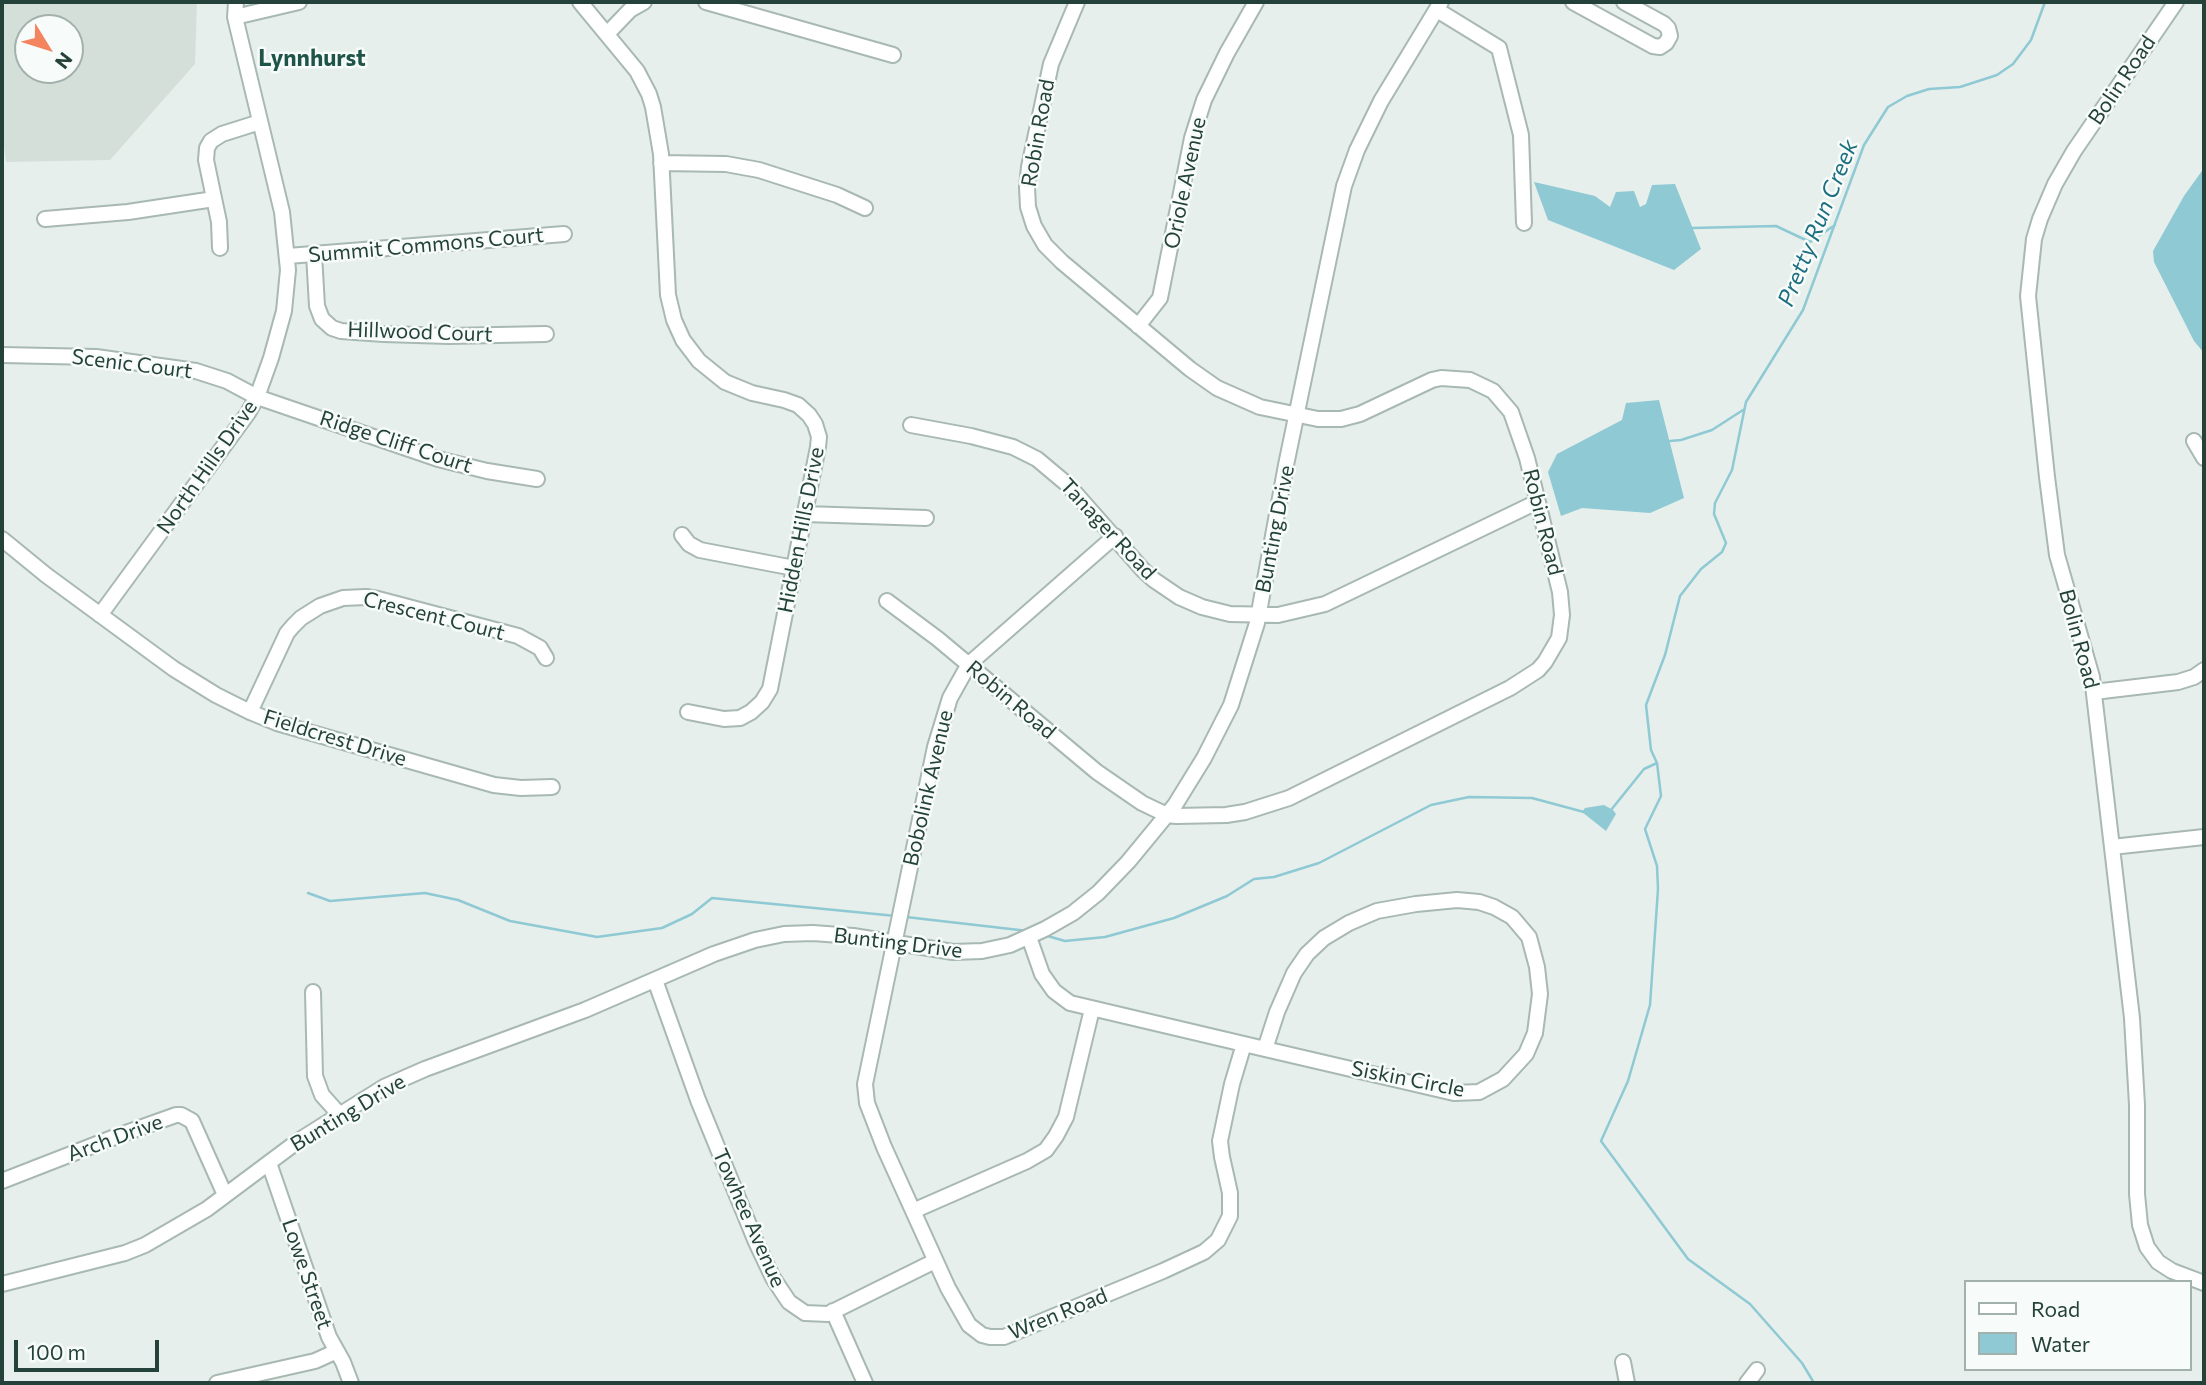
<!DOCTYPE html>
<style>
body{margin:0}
#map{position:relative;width:2206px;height:1385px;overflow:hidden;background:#e6efeb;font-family:Commissioner,sans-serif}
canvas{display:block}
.frame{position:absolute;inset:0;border:4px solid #24423a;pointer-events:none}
.legend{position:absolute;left:1964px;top:1280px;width:228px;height:91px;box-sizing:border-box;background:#f7fbf9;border:2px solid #a3b1ad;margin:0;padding:9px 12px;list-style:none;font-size:21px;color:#24423a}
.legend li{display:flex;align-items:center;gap:14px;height:35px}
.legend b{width:35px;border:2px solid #a3b1ad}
.north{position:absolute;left:14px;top:14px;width:70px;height:70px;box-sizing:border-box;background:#f7fbf9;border:2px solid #a3b1ad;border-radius:50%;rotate:128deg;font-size:19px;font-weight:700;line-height:28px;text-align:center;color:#24423a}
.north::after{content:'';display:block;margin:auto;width:24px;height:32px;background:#f4845f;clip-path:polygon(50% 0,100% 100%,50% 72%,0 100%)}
.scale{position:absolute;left:14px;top:1340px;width:145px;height:32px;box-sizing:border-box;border:4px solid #24423a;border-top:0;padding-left:9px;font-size:21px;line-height:24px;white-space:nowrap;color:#24423a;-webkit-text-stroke:5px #f7fbf9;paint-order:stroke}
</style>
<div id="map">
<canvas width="2206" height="1385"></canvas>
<div class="frame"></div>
<ul class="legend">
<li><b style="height:9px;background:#fff"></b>Road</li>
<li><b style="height:19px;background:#8ec9d4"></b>Water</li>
</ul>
<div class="north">N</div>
<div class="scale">100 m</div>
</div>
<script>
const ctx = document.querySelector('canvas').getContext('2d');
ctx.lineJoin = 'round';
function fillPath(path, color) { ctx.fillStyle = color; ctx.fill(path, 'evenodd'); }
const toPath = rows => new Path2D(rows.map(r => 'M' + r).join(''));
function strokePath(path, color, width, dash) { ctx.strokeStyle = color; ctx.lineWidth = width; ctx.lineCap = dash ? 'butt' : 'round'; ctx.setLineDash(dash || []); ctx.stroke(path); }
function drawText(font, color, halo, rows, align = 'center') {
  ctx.font = font + ' Commissioner,sans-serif'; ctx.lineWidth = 5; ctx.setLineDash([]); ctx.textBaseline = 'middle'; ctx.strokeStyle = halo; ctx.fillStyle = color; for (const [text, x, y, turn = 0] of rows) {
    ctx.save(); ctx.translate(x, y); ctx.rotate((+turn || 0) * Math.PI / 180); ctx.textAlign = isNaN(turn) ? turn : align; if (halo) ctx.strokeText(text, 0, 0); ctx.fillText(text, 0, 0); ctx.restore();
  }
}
const built = toPath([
 [2,2,197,2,195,64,110,160,6,162,2,130],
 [28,28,70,28,70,70,28,70]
]);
const water = toPath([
 [2204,168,2204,353,2194,341,2154,262,2153,251,2184,196],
 [1534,182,1595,196,1610,207,1616,192,1634,191,1640,207,1646,204,1652,185,1675,184,1701,249,1674,270,1548,220],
 [1659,400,1684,498,1650,513,1582,508,1561,516,1548,472,1557,454,1622,420,1626,403],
 [1604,805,1613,810,1616,814,1606,831,1582,812,1585,808]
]);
const stream = toPath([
 [1692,228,1776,226,1810,242,1835,225],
 [1670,441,1681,440,1712,430,1743,410],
 [1611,810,1644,769,1657,763],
 [308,893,330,901,425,893,458,900,510,921,597,937,662,928,692,914,712,898,896,916],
 [906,917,1028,931],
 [1044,935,1065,941,1105,937,1174,918,1227,896,1254,879,1274,877,1319,863,1431,805,1469,797,1532,798,1584,812],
 [1814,1383,1802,1363,1750,1304,1688,1259,1601,1141,1628,1081,1650,1005,1658,889,1657,866,1645,829,1661,796,1657,763,1651,750,1646,705,1665,655,1680,596,1701,569,1722,552,1726,543,1714,514,1715,503,1732,470,1746,402,1803,310,1864,145,1888,107,1907,96,1929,89,1960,87,1997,75,2013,64,2031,40,2045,2]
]);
const minor = toPath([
 [580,2,637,71,649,94,653,107,661,154,668,295,674,320,683,340,699,361,725,382,752,393,784,400,798,405,809,415,815,424,819,437,818,447,770,689,762,702,751,712,740,718,724,719,688,712],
 [706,2,893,55],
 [1573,2,1653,46,1660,47,1666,43,1670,36,1668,28,1664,24,1624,2],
 [2176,2,2074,151,2055,184,2040,219,2034,239,2028,296,2047,477,2057,555,2092,677,2132,1018,2137,1105,2137,1194,2140,1225,2147,1247,2158,1262,2172,1271,2204,1283],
 [1437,10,1499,48,1521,135,1524,223],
 [235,17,299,2],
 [607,34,630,10,644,2],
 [661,163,726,164,759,170,837,195,865,208],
 [45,219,128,212,214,199],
 [220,248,219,222,206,160,207,148,211,141,222,134,260,122],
 [314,254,317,306,322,319,332,328,341,331,384,334,449,336,546,334],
 [288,256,564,234],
 [1138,326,1160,298,1192,138,1204,100,1227,53,1256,2],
 [2,355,96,357,196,371,227,381,257,397,438,459,487,471,537,479],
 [911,425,971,436,1013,447,1037,459,1068,485,1143,570,1154,580,1179,597,1202,607,1230,614,1278,615,1325,604,1537,502],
 [2194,441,2204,458],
 [805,514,926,518],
 [682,535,689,544,700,550,794,568],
 [1115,536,969,664,950,698,935,747,865,1084,867,1103,884,1147,948,1288,969,1325,982,1335,990,1337,1004,1337,1163,1271,1204,1252,1218,1240,1230,1216,1230,1193,1222,1157,1220,1141,1232,1084,1244,1044],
 [2,539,46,575,174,669,216,695,250,712,277,723,494,785,521,788,552,787],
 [887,601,938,639,1097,772,1142,803,1167,815,1176,816,1226,815,1245,812,1289,798,1510,688,1538,670,1545,662,1559,638,1562,615,1560,592,1527,458,1511,412,1493,391,1470,380,1441,378,1432,380,1360,414,1341,419,1318,419,1260,407,1217,388,1190,369,1062,262,1045,245,1034,226,1028,207,1027,187,1029,167,1051,64,1077,2],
 [100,615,248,413,257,397,271,358,284,311,288,270,282,212,235,17,236,2],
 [2094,692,2178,682,2194,677,2204,670],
 [250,712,287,633,293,626,301,618,320,606,343,598,366,597,378,599,518,636,540,648,546,658],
 [2112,847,2204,837],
 [1457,900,1479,902,1494,907,1512,917,1529,937,1537,967,1540,994,1535,1033,1526,1054,1503,1079,1479,1092,1454,1093,1265,1049,1277,1012,1294,973,1307,954,1324,938,1349,923,1377,911,1416,904,1457,900],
 [1029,937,1042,974,1054,991,1070,1003,1265,1049],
 [655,980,698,1100,756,1242,773,1278,789,1302,805,1313,828,1314,935,1261],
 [313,992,315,1076,322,1095,339,1114],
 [269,1163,329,1337,343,1362,351,1383],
 [2,1181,120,1135,176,1115,181,1115,192,1121,225,1195],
 [913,1211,1027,1161,1046,1150,1056,1136,1066,1117,1092,1009],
 [2,1284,125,1253,145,1245,207,1209,298,1141,384,1087,425,1069,585,1010,714,954,755,940,784,934,813,933,853,936,953,952,982,951,1010,945,1045,929,1073,913,1098,893,1128,862,1175,805,1204,758,1231,705,1257,623,1286,465,1344,186,1357,150,1381,101,1441,2],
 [833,1311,865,1383],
 [1623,1362,1627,1383],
 [217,1383,315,1361,337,1351],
 [1747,1383,1757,1370]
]);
const streetNames = [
 ["Bolin Road",2122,80,-56],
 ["Robin Road",1038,133,-80],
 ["Oriole Avenue",1185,183,-78],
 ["Summit Commons Court",426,245,-5],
 ["Hillwood Court",420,332,2],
 ["Scenic Court",132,364,7],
 ["Ridge Cliff Court",396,442,18],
 ["North Hills Drive",207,467,-55],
 ["Robin Road",1543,522,76],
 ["Tanager Road",1108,529,47],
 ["Bunting Drive",1275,529,-79],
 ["Hidden Hills Drive",801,530,-79],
 ["Crescent Court",434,616,14],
 ["Bolin Road",2079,639,75],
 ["Robin Road",1011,700,40],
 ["Fieldcrest Drive",335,738,17],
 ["Bobolink Avenue",928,788,-77],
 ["Bunting Drive",898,943,7],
 ["Siskin Circle",1408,1079,11],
 ["Bunting Drive",348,1113,-31],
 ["Arch Drive",115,1138,-20],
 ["Towhee Avenue",749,1218,66],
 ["Lowe Street",307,1274,71],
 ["Wren Road",1058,1314,-22]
];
const neighbourhoodNames = [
 ["Lynnhurst",312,58]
];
const waterNames = [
 ["Pretty Run Creek",1818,223,-68]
];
fillPath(built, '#d4dfda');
fillPath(water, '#8ec9d4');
strokePath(stream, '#8ec9d4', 2.5);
strokePath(minor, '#a8b8b2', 18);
strokePath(minor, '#fff', 14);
drawText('21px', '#24423a', '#f7fbf9', streetNames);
drawText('bold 23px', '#1f5548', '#f7fbf9', neighbourhoodNames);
drawText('italic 23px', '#1c6f80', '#f7fbf9', waterNames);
</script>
